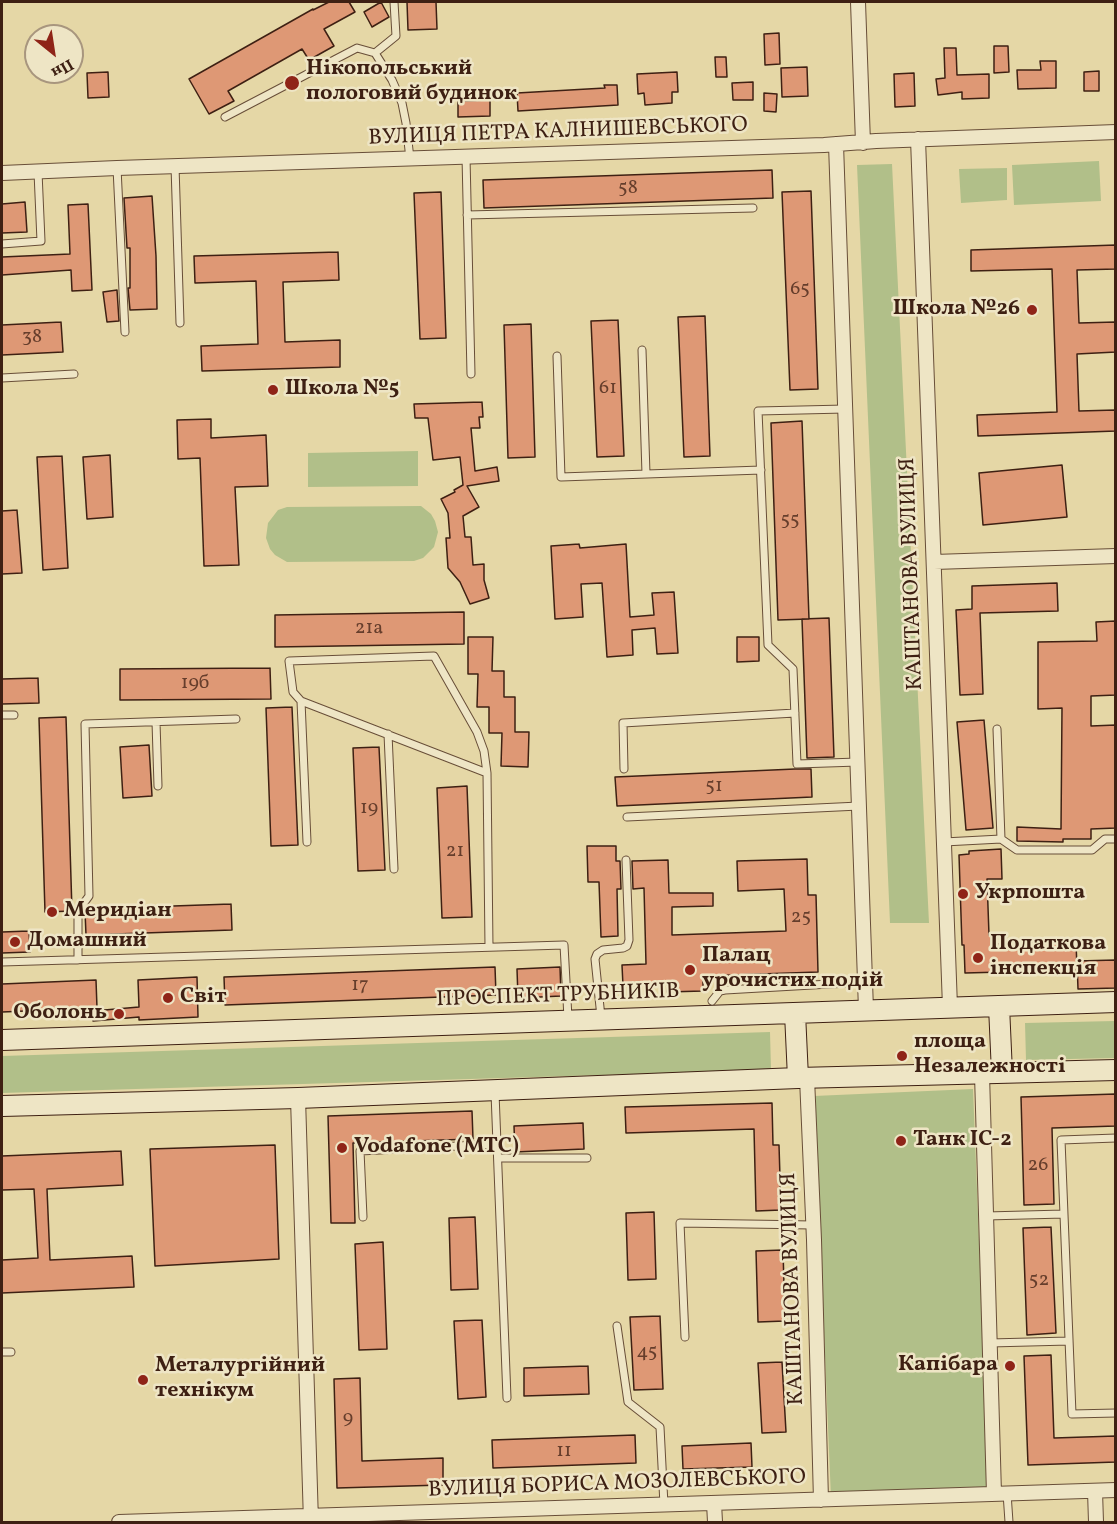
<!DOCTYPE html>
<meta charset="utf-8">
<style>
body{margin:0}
#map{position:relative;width:1117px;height:1524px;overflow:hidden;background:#e5d7a6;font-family:Vollkorn,serif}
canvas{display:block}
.frame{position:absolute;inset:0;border:3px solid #3e2013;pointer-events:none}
.north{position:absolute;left:24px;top:24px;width:60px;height:60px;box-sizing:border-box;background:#eee5c5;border:2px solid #a8967e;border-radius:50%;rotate:150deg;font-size:16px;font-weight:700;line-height:24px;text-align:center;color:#3e2013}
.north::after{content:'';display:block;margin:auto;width:21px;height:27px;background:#8f2418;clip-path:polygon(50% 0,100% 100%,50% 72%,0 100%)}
</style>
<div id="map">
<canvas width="1117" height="1524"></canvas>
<div class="frame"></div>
<div class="north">Пн</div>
</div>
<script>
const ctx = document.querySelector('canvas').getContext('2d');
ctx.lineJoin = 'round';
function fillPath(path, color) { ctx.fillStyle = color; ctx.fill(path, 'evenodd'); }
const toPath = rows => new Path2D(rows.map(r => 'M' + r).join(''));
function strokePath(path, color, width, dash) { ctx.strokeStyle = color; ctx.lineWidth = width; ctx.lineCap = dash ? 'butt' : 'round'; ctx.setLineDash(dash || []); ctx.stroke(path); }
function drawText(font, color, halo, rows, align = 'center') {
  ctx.font = font + ' Vollkorn,serif'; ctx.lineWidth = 5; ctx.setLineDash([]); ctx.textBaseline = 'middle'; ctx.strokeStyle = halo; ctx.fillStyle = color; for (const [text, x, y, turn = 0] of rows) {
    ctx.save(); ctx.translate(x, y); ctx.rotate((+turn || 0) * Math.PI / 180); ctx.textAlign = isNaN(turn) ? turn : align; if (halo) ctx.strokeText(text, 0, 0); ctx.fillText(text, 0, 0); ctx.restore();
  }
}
const green = toPath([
 [1099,161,1101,201,1014,205,1012,165],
 [892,164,929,923,890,923,857,165],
 [1007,168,1007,200,961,203,959,169],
 [418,451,418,486,308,487,308,453],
 [421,506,431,514,435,521,438,532,434,547,423,558,414,561,287,562,275,555,270,549,266,538,268,523,278,510,287,507],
 [1115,1021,1115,1058,1026,1060,1025,1023],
 [770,1032,771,1070,2,1093,2,1056],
 [973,1089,989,1491,831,1498,814,1096]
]);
const building = toPath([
 [329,2,349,2,355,12,324,29,334,46,309,60,302,49,228,91,234,101,209,114,189,79,313,9,313,10,329,2],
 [381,2,389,17,372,27,364,12,381,2],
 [407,2,436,2,437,29,408,30,407,2],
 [779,33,780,64,765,65,764,34,779,33],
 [994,46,1008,46,1009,72,994,73,994,46],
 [944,48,956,48,957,75,989,74,989,98,962,99,962,92,938,95,936,79,945,78,944,48],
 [715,57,726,57,727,77,716,77,715,57],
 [1040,61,1056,61,1056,88,1018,89,1017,70,1041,70,1040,61],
 [807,67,808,96,782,97,781,68,807,67],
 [1099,71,1099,91,1084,91,1084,72,1099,71],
 [108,72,109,97,88,98,87,73,108,72],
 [677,72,678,92,672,92,672,103,645,105,644,93,638,94,637,74,677,72],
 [914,73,915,106,895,107,894,74,914,73],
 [753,82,753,100,733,100,732,83,753,82],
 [604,85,617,85,618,105,518,111,517,93,605,88,604,85],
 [764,93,777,94,776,112,764,111,764,93],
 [490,100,490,116,458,117,458,101,490,100],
 [772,170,773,198,484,208,483,180,772,170],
 [811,191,818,389,790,390,782,192,811,191],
 [441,192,446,338,420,339,414,193,441,192],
 [152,196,156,256,157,309,130,310,128,288,130,288,130,248,127,248,124,198,152,196],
 [25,202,27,232,2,233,2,204,25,202],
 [88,204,92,290,72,291,71,270,2,275,2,257,70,254,68,205,88,204],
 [1116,245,1116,269,1077,270,1079,323,1116,322,1116,352,1077,354,1079,411,1116,410,1116,431,978,436,977,415,1057,412,1052,269,971,271,971,250,1116,245],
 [338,252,339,280,283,282,285,342,340,340,340,367,202,371,201,346,258,344,256,281,195,283,194,256,338,252],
 [117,290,119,321,107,322,103,292,117,290],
 [705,316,710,456,684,457,678,317,705,316],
 [618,320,624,456,597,457,591,321,618,320],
 [61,322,63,352,2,355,2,325,61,322],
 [531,324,535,457,508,458,504,325,531,324],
 [482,402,483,417,479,417,480,428,471,428,475,471,497,467,499,481,467,486,479,507,463,516,465,537,471,537,473,565,484,564,484,580,489,598,470,604,460,582,448,568,446,538,450,538,448,513,441,499,455,492,454,490,463,485,460,457,433,460,428,418,415,418,414,404,482,402],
 [211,419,211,438,266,435,268,486,235,487,239,565,204,566,200,458,178,459,177,420,211,419],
 [802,421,809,619,778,620,771,423,802,421],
 [110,455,113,517,87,519,83,457,110,455],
 [62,456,68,568,43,570,37,457,62,456],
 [1062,465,1067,517,983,525,979,473,1062,465],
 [17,510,22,573,2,574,2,511,17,510],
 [579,544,580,548,626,544,630,617,654,615,652,593,674,592,678,653,657,654,655,628,632,630,633,655,607,657,602,583,581,584,583,617,555,619,551,546,579,544],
 [1057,583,1058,611,980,613,983,694,960,695,956,610,972,609,972,586,1057,583],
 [464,612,464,644,275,647,275,615,464,612],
 [829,618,834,757,807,758,802,619,829,618],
 [1116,621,1116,695,1091,696,1091,726,1116,725,1116,828,1091,829,1091,839,1063,839,1063,842,1017,841,1017,827,1061,829,1062,708,1038,709,1038,642,1097,641,1096,622,1116,621],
 [468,637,493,637,492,671,504,671,504,697,515,697,515,732,529,732,528,767,501,766,502,733,489,733,489,707,477,707,478,674,468,674,468,637],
 [737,637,759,637,759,661,737,662,737,637],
 [270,668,271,699,120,700,120,669,270,668],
 [38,678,39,703,2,704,2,679,38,678],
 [292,707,298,845,271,846,266,708,292,707],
 [66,717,72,911,45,912,39,718,66,717],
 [984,720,993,828,966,830,957,722,984,720],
 [149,745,152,796,123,798,120,747,149,745],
 [379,747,385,870,358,871,353,748,379,747],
 [795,769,811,769,812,797,617,806,615,777,795,769],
 [467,786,472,917,442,918,437,788,467,786],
 [587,846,616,846,616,861,620,861,621,889,617,889,618,936,601,937,599,882,588,882,587,846],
 [1001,849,1002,879,987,879,989,935,991,935,991,944,1076,941,1077,970,965,973,964,945,962,945,959,855,969,854,969,851,1001,849],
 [807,859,808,895,816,895,818,972,703,976,703,991,667,992,667,984,623,986,622,965,646,964,644,888,633,889,632,861,668,860,669,893,713,893,713,906,672,907,672,935,786,931,784,889,738,891,737,861,807,859],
 [231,904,232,930,86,935,85,911,87,909,231,904],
 [29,931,30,952,2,953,2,932,29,931],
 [1116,960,1116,988,1078,989,1077,961,1116,960],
 [495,967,496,995,225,1005,224,977,495,967],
 [560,967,561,996,518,998,517,969,560,967],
 [197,977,198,1017,139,1020,139,1017,93,1021,93,1011,139,1007,138,980,197,977],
 [96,980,97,1008,2,1012,2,984,96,980],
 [1116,1094,1116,1126,1052,1128,1054,1204,1024,1205,1021,1097,1116,1094],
 [772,1103,773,1145,779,1145,781,1210,756,1211,754,1129,626,1133,625,1107,772,1103],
 [472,1111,473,1139,353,1143,355,1223,331,1223,328,1116,472,1111],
 [583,1123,584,1149,515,1152,514,1126,583,1123],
 [275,1145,279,1259,155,1266,150,1149,275,1145],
 [121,1151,123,1185,47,1189,50,1260,132,1256,134,1287,2,1293,2,1260,38,1258,34,1189,2,1190,2,1156,121,1151],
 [654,1212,656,1279,628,1280,626,1213,654,1212],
 [475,1217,478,1289,451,1290,449,1218,475,1217],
 [1051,1227,1056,1333,1027,1335,1023,1228,1051,1227],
 [383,1242,387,1349,359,1350,355,1244,383,1242],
 [783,1250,785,1321,758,1322,756,1251,783,1250],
 [660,1316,663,1389,634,1390,630,1317,660,1316],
 [482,1320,486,1397,458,1399,454,1321,482,1320],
 [1051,1355,1054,1438,1116,1436,1116,1462,1028,1465,1024,1356,1051,1355],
 [782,1362,786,1432,762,1433,758,1363,782,1362],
 [588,1366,589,1394,524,1396,524,1368,588,1366],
 [360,1378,362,1461,443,1458,443,1485,337,1488,334,1379,360,1378],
 [635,1435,636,1463,493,1468,492,1440,635,1435],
 [751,1443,752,1467,683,1469,682,1446,751,1443]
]);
const lane = toPath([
 [394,2,396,36,375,53,392,80,402,103,406,123,410,159],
 [225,117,357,48,375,53],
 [466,157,471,374],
 [175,166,180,323],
 [117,168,125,332],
 [467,215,753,208],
 [2,244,41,241,38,172],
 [642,350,646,474],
 [557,356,561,477,761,470],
 [2,378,74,374],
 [845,409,758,411,768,645,793,669,797,764,858,762],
 [301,701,307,842],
 [2,715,14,715],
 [156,722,158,786],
 [997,729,1001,839],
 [388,734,394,869],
 [624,769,623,723,795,713],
 [487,773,484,751,477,732,434,656,289,661,293,692,301,701,487,773,489,947],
 [627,817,859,806],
 [944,842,1001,839,1017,850,1092,850,1105,839,1116,839],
 [78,960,78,911,89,896,85,724,236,719],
 [2,962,564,945,568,1018],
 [712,1001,720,991,725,990,865,982],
 [601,1017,595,959,597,954,603,950,623,948,627,946,629,940,626,860],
 [495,1093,507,1398],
 [1116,1138,1061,1140,1072,1414,1116,1413],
 [498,1158,587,1158],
 [986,1216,1064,1214],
 [363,1217,360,1151,497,1144],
 [617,1326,628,1402,660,1427,664,1505],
 [685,1337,680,1223,813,1225],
 [990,1343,1069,1341],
 [2,1352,11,1352],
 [1007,1493,1009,1522]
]);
const street = toPath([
 [858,2,863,143],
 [918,139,950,1007],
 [836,144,866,1010],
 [2,173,117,168,824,145,876,141,1116,132],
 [934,562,1116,556],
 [982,1074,994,1494],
 [807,1078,814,1240,821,1500],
 [298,1098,311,1522],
 [1095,1491,1096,1522],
 [714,1503,715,1522],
 [119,1522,1116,1490]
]);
const secondary = toPath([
 [999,1006,1002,1073],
 [795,1013,798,1078],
 [2,1040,1116,1002],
 [2,1106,298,1098,798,1078,1116,1070]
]);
const markers = [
 [292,83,8,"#8f2418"],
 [1032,310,6,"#8f2418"],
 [273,390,6,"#8f2418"],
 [963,894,6,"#8f2418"],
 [52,912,6,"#8f2418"],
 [15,942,6,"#8f2418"],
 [978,958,6,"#8f2418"],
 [690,970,6,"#8f2418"],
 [168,998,6,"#8f2418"],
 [119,1014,6,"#8f2418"],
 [902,1056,6,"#8f2418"],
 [901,1141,6,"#8f2418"],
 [342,1148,6,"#8f2418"],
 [1010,1366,6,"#8f2418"],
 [143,1380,6,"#8f2418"]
];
const numberNames = [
 ["58",628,189],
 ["65",800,290],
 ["38",32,338],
 ["61",608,389],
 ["55",790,521],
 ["21а",369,629],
 ["19б",195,684],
 ["51",714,787],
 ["19",369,809],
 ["21",455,852],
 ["25",801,918],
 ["17",360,986],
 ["26",1038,1166],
 ["52",1039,1281],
 ["45",647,1353],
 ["9",348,1419],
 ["11",564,1452]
];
const poiNames = [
 ["Нікопольський",306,70],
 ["пологовий будинок",306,95],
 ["Школа №26",1020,310,"right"],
 ["Школа №5",285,390],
 ["Укрпошта",975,894],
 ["Меридіан",64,912],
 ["Домашний",27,942],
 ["Податкова",990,945],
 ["інспекція",990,970],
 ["Палац",702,957],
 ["урочистих подій",702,982],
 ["Світ",180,998],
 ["Оболонь",107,1014,"right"],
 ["площа",914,1043],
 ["Незалежності",914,1068],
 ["Танк ІС-2",913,1141],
 ["Vodafone (МТС)",354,1148],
 ["Капібара",998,1366,"right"],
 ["Металургійний",155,1367],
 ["технікум",155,1392]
];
const streetNames = [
 ["ВУЛИЦЯ ПЕТРА КАЛНИШЕВСЬКОГО",558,133,-2],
 ["КАШТАНОВА ВУЛИЦЯ",913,574,-92],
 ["ПРОСПЕКТ ТРУБНИКІВ",558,997,-2],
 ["КАШТАНОВА ВУЛИЦЯ",794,1289,-92],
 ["ВУЛИЦЯ БОРИСА МОЗОЛЕВСЬКОГО",617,1485,-2]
];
fillPath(green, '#b1bf89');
fillPath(building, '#de9875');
strokePath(building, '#3e2013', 1.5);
strokePath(lane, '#684e38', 9);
strokePath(street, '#684e38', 16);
strokePath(secondary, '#3e2013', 22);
strokePath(lane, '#eee5c5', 7);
strokePath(street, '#eee5c5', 14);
strokePath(secondary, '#eee5c5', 20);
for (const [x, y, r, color] of markers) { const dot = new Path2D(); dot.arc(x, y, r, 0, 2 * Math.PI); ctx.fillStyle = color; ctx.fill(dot); strokePath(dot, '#eee5c5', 2); }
drawText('20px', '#663e2c', null, numberNames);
drawText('bold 22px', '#3e2013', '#eee5c5', poiNames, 'left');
drawText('22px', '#3e2013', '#eee5c5', streetNames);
</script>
